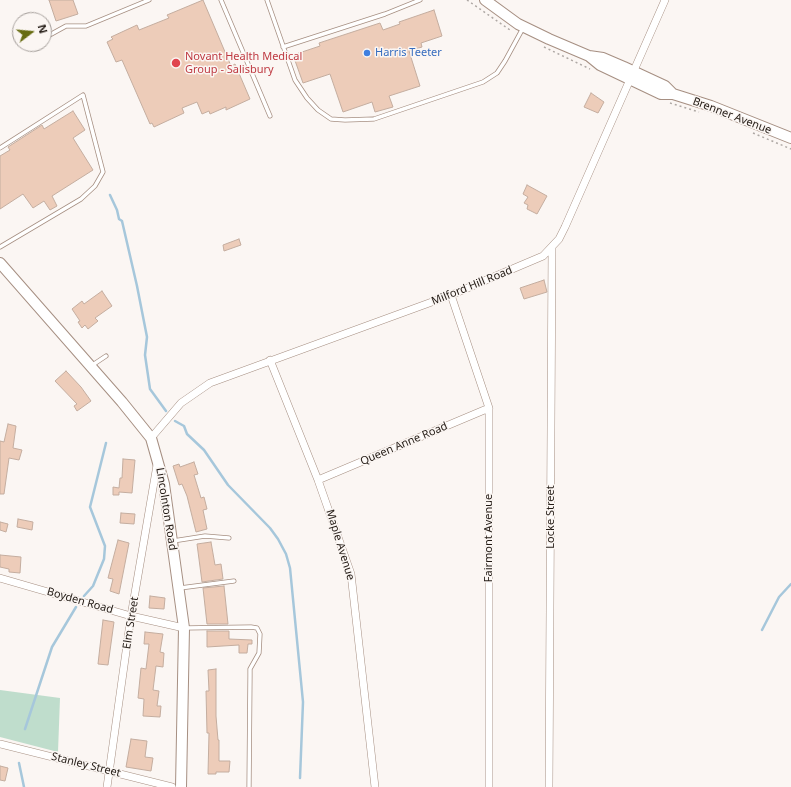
<!DOCTYPE html>
<style>
body{margin:0}
#map{position:relative;width:791px;height:787px;overflow:hidden;background:#fbf6f3;font-family:"Noto Sans",sans-serif}
canvas{display:block}
.north{position:absolute;left:12px;top:12px;width:40px;height:40px;box-sizing:border-box;background:#fbf6f3;border:1px solid #a49e9a;border-radius:50%;rotate:74deg;font-size:11px;font-weight:700;line-height:16px;text-align:center;color:#221a14}
.north::after{content:'';display:block;margin:auto;width:14px;height:18px;background:#676c11;clip-path:polygon(50% 0,100% 100%,50% 72%,0 100%)}
</style>
<div id="map">
<canvas width="791" height="787"></canvas>
<div class="north">N</div>
</div>
<script>
const ctx = document.querySelector('canvas').getContext('2d');
ctx.lineJoin = 'round';
function fillPath(path, color) { ctx.fillStyle = color; ctx.fill(path, 'evenodd'); }
const toPath = rows => new Path2D(rows.map(r => 'M' + r).join(''));
function strokePath(path, color, width, dash) { ctx.strokeStyle = color; ctx.lineWidth = width; ctx.lineCap = dash ? 'butt' : 'round'; ctx.setLineDash(dash || []); ctx.stroke(path); }
function drawText(font, color, halo, rows, align = 'center') {
  ctx.font = font + ' "Noto Sans",sans-serif'; ctx.lineWidth = 3; ctx.setLineDash([]); ctx.textBaseline = 'middle'; ctx.strokeStyle = halo; ctx.fillStyle = color; for (const [text, x, y, turn = 0] of rows) {
    ctx.save(); ctx.translate(x, y); ctx.rotate((+turn || 0) * Math.PI / 180); ctx.textAlign = isNaN(turn) ? turn : align; if (halo) ctx.strokeText(text, 0, 0); ctx.fillText(text, 0, 0); ctx.restore();
  }
}
const green = toPath([
 [0,690,60,698,58,752,0,737]
]);
const stream = toPath([
 [110,195,117,210,119,219,122,221,137,286,147,337,145,355,150,389,166,411],
 [175,421,184,426,187,434,204,450,228,485,270,528,278,539,286,554,290,568,303,702,300,778],
 [84,596,93,586,104,559,105,546,90,507,106,443],
 [762,630,779,597,791,584],
 [25,729,52,647,76,607],
 [19,763,24,787]
]);
const building = toPath([
 [49,0,73,0,78,14,56,21,49,0],
 [203,0,231,66,235,64,250,99,226,110,226,107,210,114,209,111,202,114,197,102,182,108,184,113,154,127,152,123,150,124,122,60,116,62,107,42,113,39,111,37,137,25,139,30,169,18,167,15,203,0],
 [434,10,442,36,421,43,422,47,409,51,420,86,389,96,393,107,375,112,372,102,343,112,330,74,303,83,293,55,320,46,319,43,380,23,383,30,400,24,399,22,434,10],
 [591,93,604,102,598,113,584,107,591,93],
 [73,111,85,130,73,138,93,170,52,196,57,206,50,210,44,201,33,208,23,194,0,209,0,156,10,150,8,147,42,125,44,129,73,111],
 [527,185,547,196,537,214,527,209,528,205,524,203,528,197,523,194,527,185],
 [239,239,241,245,224,251,223,245,239,239],
 [544,280,547,292,524,299,520,288,544,280],
 [102,291,112,306,95,318,98,321,88,329,85,325,82,328,78,322,80,321,72,309,82,301,84,304,102,291],
 [66,371,81,387,91,401,77,411,74,406,77,404,55,381,66,371],
 [8,424,16,426,13,448,22,450,19,460,9,458,4,494,0,494,0,441,4,442,8,424],
 [123,459,135,460,132,493,119,492,119,495,113,495,113,487,119,488,120,478,122,478,123,459],
 [194,462,198,474,194,475,201,498,204,497,207,509,203,510,207,529,196,532,187,496,182,484,179,485,173,466,179,464,180,467,194,462],
 [121,513,135,514,134,524,120,523,121,513],
 [18,519,33,522,32,530,17,527,18,519],
 [0,522,8,524,6,532,0,530,0,522],
 [118,540,129,543,119,594,110,591,113,579,108,578,118,540],
 [211,542,215,565,221,564,223,579,202,582,197,544,211,542],
 [0,555,21,557,20,573,9,572,9,569,0,567,0,555],
 [224,586,228,624,207,624,203,588,224,586],
 [150,596,165,598,164,609,149,608,150,596],
 [103,620,114,622,108,665,98,664,103,620],
 [207,631,229,631,229,639,252,640,252,644,248,644,247,653,239,653,239,645,207,647,207,631],
 [145,632,163,634,160,652,164,653,163,667,156,666,153,690,159,691,157,706,161,706,160,717,143,716,144,699,138,698,141,668,146,669,149,644,144,644,145,632],
 [216,669,216,716,218,740,219,740,219,761,230,761,229,772,216,772,216,774,208,774,209,733,207,733,206,691,209,691,208,670,216,669],
 [131,739,147,741,145,757,153,758,151,771,126,767,131,739],
 [0,766,8,768,5,781,0,780,0,766]
]);
const path = toPath([
 [467,0,510,30],
 [544,47,590,69],
 [670,103,699,112],
 [753,133,791,149]
]);
const lane = toPath([
 [221,0,270,116],
 [267,0,295,80,307,98,318,110,331,119,345,120,374,119,483,82,497,73,505,61,523,28],
 [46,37,66,26,86,26,149,0],
 [283,47,385,14,420,0],
 [0,148,83,95,103,172,95,186,81,199,0,247],
 [91,366,106,356],
 [173,541,205,536,229,538],
 [180,588,234,581],
 [184,628,251,627,257,628,260,634,259,653,250,669,250,676,249,787]
]);
const street = toPath([
 [451,295,489,408,489,787],
 [270,360,318,480,351,574,375,787],
 [151,438,181,403,210,383,451,295,543,256,559,239,565,227,665,0],
 [318,480,489,408],
 [0,578,131,616,184,628],
 [0,744,172,787],
 [107,787,131,616,157,465],
 [549,787,552,247]
]);
const secondary = toPath([
 [485,0,518,24,549,39,589,56,603,58,624,67,665,86,673,94],
 [589,56,600,65,661,94,673,94,711,106,791,138],
 [0,263,122,402,151,438,164,484,184,628,181,787]
]);
const markers = [
 [367,53,4,"#3f7fe0"],
 [176,63,5,"#e0444e"]
];
const shopNames = [
 ["Harris Teeter",375,53]
];
const healthNames = [
 ["Novant Health Medical",185,57],
 ["Group - Salisbury",185,70]
];
const streetNames = [
 ["Brenner Avenue",732,116,21],
 ["Milford Hill Road",472,286,-22],
 ["Queen Anne Road",404,444,-23],
 ["Lincolnton Road",166,509,81],
 ["Locke Street",551,517,-90],
 ["Fairmont Avenue",489,538,-90],
 ["Maple Avenue",340,545,73],
 ["Boyden Road",80,601,16],
 ["Elm Street",131,623,-81],
 ["Stanley Street",86,765,14]
];
fillPath(green, '#bfddcc');
strokePath(stream, '#a6c7db', 2.5);
fillPath(building, '#edccb9');
strokePath(building, '#c4ad9f', 1);
strokePath(lane, '#a68f82', 5);
strokePath(street, '#a68f82', 8);
strokePath(secondary, '#a68f82', 12);
strokePath(path, '#aea8a4', 1.5, [2, 3]);
strokePath(lane, '#fff', 3.5);
strokePath(street, '#fff', 7);
strokePath(secondary, '#fff', 10);
for (const [x, y, r, color] of markers) { const dot = new Path2D(); dot.arc(x, y, r, 0, 2 * Math.PI); ctx.fillStyle = color; ctx.fill(dot); strokePath(dot, '#fbf6f3', 1.5); }
drawText('11px', '#366cbe', '#fbf6f3', shopNames, 'left');
drawText('11px', '#be3a42', '#fbf6f3', healthNames, 'left');
drawText('11px', '#221a14', '#fbf6f3', streetNames);
</script>
